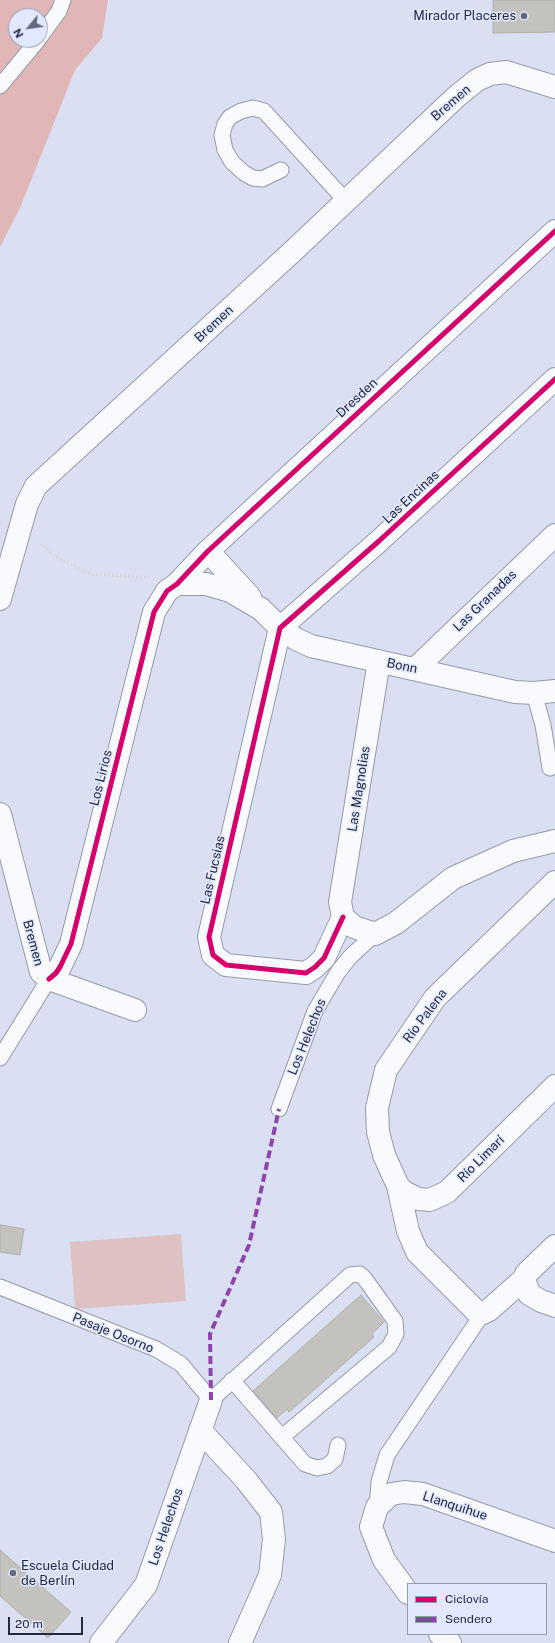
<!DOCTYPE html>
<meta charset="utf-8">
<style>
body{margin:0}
#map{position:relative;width:555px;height:1643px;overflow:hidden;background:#dae0f2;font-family:"Public Sans",sans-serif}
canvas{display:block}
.legend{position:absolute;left:407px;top:1583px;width:140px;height:52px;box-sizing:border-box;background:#e1e8ff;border:1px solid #959cb2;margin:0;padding:5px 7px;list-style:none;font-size:12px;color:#23293e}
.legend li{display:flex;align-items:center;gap:8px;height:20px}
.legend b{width:20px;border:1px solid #959cb2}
.north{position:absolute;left:8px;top:8px;width:40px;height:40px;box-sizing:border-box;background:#e1e8ff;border:1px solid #959cb2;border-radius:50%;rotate:241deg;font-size:11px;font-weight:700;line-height:16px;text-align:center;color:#23293e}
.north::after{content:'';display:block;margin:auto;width:14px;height:18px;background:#63697d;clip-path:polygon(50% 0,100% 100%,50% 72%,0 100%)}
.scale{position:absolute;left:8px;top:1617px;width:75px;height:18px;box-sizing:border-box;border:2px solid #23293e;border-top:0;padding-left:5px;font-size:12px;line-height:14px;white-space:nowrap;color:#23293e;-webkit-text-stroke:3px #e1e8ff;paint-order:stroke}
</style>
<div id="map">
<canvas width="555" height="1643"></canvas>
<ul class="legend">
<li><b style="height:5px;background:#d6006c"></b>Ciclovía</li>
<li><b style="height:5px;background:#8e44ad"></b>Sendero</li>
</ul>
<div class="north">N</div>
<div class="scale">20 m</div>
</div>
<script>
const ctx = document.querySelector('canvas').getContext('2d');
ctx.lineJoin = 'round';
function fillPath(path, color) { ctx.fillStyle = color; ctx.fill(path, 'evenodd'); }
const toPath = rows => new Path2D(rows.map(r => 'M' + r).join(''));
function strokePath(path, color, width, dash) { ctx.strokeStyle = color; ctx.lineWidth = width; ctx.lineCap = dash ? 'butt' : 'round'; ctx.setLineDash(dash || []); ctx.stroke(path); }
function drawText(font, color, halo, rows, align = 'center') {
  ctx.font = font + ' "Public Sans",sans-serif'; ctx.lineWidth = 3; ctx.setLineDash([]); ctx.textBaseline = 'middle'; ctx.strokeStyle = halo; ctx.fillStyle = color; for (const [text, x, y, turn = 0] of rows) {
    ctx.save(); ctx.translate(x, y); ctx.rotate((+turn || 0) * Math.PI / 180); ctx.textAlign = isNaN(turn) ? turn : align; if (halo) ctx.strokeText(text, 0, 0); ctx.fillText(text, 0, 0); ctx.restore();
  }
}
const green = toPath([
 [181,1234,186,1301,75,1309,70,1242]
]);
const forest = toPath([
 [0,0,108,0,102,38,75,70,20,208,0,247],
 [16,16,40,16,40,40,16,40]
]);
const building = toPath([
 [493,0,555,0,555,32,493,33,493,0],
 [0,1225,24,1229,20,1255,0,1252,0,1225],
 [361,1295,384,1322,372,1334,374,1337,289,1412,287,1409,277,1418,253,1391,361,1295],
 [0,1550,71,1612,48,1638,0,1596,0,1550]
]);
const path = toPath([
 [41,544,55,557,94,575,149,577]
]);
const lane = toPath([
 [40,37,59,11,63,0],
 [0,86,38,40],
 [281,170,262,179,253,178,244,173,232,162,225,150,222,135,225,124,230,117,241,111,253,108,264,111,345,200],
 [534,693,543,725,550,768],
 [0,1058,49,979],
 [279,1109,315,1011,338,972,350,957,375,934],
 [0,1287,156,1349,181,1364,211,1400,350,1275,360,1274,365,1279,395,1321,396,1334,389,1347,282,1437],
 [232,1380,305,1464,317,1468,327,1466,335,1459,338,1445],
 [377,1507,379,1482,387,1455,483,1313]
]);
const street = toPath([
 [208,551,250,597],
 [177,584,206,584,230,591,261,609,280,628,296,639,311,646,515,692,534,693,555,691],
 [0,599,27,504,36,486,292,252,456,97,477,80,490,74,506,72,555,87],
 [416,668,555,535],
 [0,814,41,972,49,979,135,1010],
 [343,917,324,958,315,967,306,973,226,965,213,955,209,937,280,628,379,541,555,379],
 [343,917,340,902,379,661],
 [343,917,354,927,375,934,396,923,453,878,513,851,555,841],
 [49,979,56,973,60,967,71,944,154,612,167,591,177,584,208,551,555,231],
 [398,1186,404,1192,418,1199,430,1200,447,1192,555,1086],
 [555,1246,526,1274,524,1279,529,1294,541,1301,555,1306],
 [524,1279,489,1310,483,1313,477,1312,417,1252,408,1231,398,1186,384,1155,378,1132,377,1108,386,1070,435,998,555,882],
 [200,1430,246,1480,271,1512,274,1539,270,1575,240,1643],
 [408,1593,384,1560,371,1527,377,1507,391,1494,404,1492,423,1494,555,1541],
 [440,1634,450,1643],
 [101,1643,146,1585,211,1400]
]);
const quiet = toPath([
 [211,1400,210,1334,249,1245,279,1109]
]);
const cycleway = toPath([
 [343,917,324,958,315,967,306,973,226,965,213,955,209,937,280,628,379,541,555,379],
 [49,979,56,973,60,967,71,944,154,612,167,591,177,584,208,551,555,231]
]);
const markers = [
 [524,16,4,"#63697d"],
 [13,1573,4,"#63697d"]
];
const poiNames = [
 ["Mirador Placeres",516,16],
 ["Escuela Ciudad",21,1566,"left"],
 ["de Berlín",21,1581,"left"]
];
const streetNames = [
 ["Bremen",451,103,-41],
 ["Bremen",214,324,-43],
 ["Dresden",357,398,-43],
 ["Las Encinas",411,497,-43],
 ["Las Granadas",485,601,-44],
 ["Bonn",402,666,12],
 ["Los Lirios",101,778,-76],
 ["Las Magnolias",359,789,-81],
 ["Las Fucsias",213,870,-77],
 ["Bremen",33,943,75],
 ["Río Palena",425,1016,-53],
 ["Los Helechos",307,1037,-68],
 ["Río Limarí",481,1159,-45],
 ["Pasaje Osorno",113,1333,22],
 ["Llanquihue",455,1506,18],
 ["Los Helechos",166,1527,-71]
];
fillPath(green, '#dec1c2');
fillPath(forest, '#e0b6b6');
fillPath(building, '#c3c2be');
strokePath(building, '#afaeac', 1);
strokePath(lane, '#959aab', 17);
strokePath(street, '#959aab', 24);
strokePath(path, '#d4d6dc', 2.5, [2, 2]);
strokePath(lane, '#f9fafd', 15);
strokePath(street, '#f9fafd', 22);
strokePath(quiet, '#8e44ad', 4, [8, 4]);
strokePath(cycleway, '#d6006c', 5);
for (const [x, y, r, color] of markers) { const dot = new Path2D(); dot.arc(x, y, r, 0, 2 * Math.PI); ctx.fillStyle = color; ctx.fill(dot); strokePath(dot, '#e1e8ff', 1.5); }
drawText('13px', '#23293e', '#e1e8ff', poiNames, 'right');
drawText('13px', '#23293e', '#e1e8ff', streetNames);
</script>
